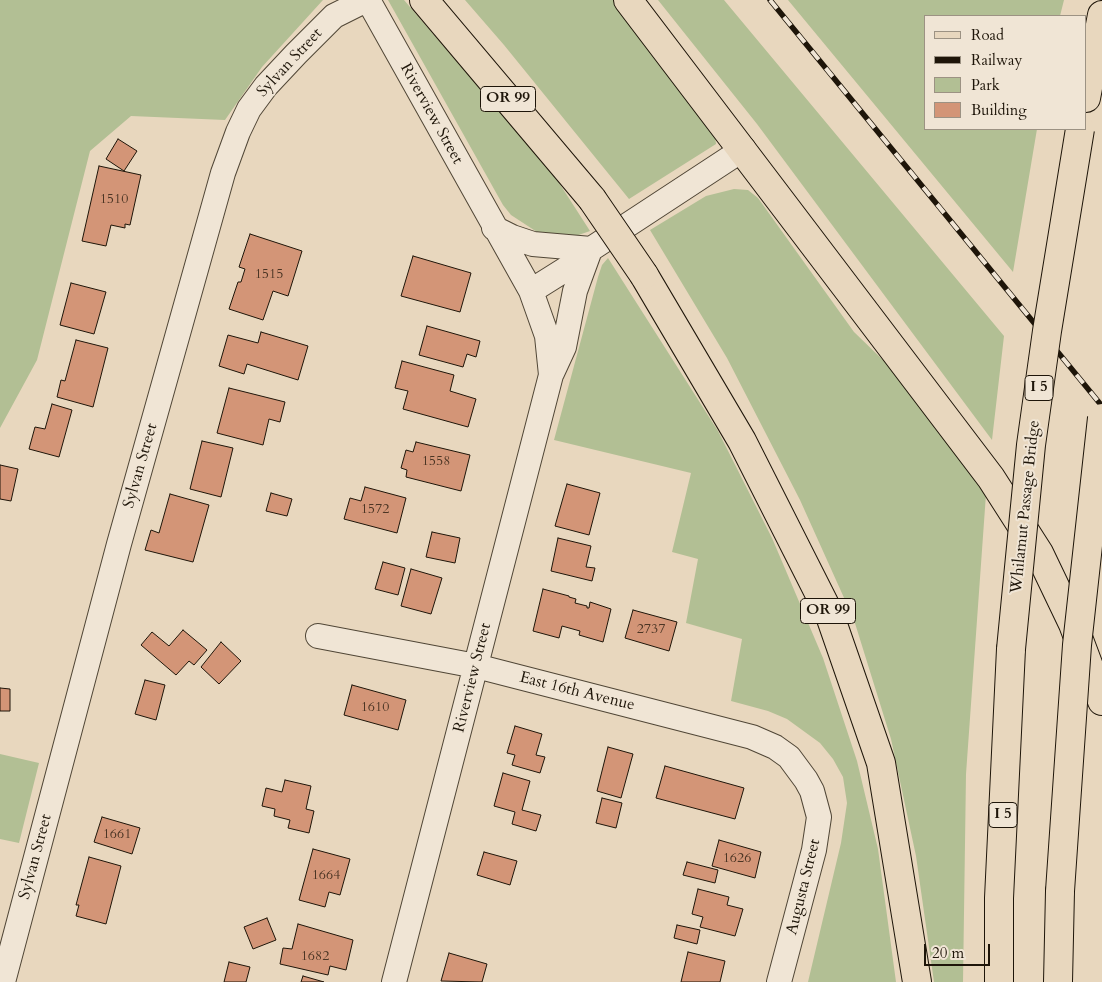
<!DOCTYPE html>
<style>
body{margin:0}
#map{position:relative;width:1102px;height:982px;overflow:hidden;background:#e8d7be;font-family:Cardo,serif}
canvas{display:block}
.legend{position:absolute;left:924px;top:15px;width:162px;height:115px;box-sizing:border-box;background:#f0e5d5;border:1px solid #9c9283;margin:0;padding:6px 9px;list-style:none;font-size:15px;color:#1e1509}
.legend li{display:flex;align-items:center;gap:10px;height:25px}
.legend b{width:25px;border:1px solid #9c9283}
.scale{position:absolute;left:924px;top:944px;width:66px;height:22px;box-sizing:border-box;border:2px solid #1e1509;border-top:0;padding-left:6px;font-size:15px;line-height:18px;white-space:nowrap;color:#1e1509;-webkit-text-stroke:4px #f0e5d5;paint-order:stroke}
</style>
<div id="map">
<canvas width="1102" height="982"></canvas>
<ul class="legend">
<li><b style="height:6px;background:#e8d7be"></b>Road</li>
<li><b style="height:6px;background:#1e1509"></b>Railway</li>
<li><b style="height:14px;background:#b2bf94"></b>Park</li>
<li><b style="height:14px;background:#d39577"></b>Building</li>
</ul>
<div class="scale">20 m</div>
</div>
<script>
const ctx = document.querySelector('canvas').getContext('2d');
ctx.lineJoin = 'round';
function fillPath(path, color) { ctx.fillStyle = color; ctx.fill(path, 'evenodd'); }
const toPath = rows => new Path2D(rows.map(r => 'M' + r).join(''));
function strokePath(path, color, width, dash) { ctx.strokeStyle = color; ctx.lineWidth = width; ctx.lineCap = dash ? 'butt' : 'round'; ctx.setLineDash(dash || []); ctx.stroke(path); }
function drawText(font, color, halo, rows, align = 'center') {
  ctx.font = font + ' Cardo,serif'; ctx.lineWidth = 4; ctx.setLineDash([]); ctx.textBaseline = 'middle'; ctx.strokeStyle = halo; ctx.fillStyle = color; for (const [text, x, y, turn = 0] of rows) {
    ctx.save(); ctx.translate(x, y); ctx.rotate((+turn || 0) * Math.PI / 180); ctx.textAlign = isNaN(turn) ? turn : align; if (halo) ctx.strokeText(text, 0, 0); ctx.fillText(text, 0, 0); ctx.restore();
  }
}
const green = toPath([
 [0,0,323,0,262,67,225,120,131,116,90,151,37,360,0,428],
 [388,0,404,0,554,175,590,231,570,238,559,237,537,232,511,215,503,205],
 [465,0,614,0,715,136,716,144,629,199,504,45],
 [658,0,724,0,1004,336,992,440,757,124],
 [788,0,1064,0,1060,16,926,16,926,129,1037,129,1013,272],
 [734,189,748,190,758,198,854,332,884,361,938,428,986,494,966,774,963,982,934,982,916,856,891,739,854,620,800,500,727,358,650,230,706,196],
 [608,258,718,431,772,538,823,658,857,761,878,849,896,982,808,982,841,843,847,803,843,777,833,759,820,743,787,719,768,711,731,701,742,639,686,623,698,559,672,552,691,473,554,440,598,277,602,265],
 [0,754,39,763,19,843,0,839]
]);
const building = toPath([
 [118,139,137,151,124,171,106,159,118,139],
 [99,166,141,175,130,225,125,224,125,228,111,225,106,246,82,241,99,166],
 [250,234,302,251,288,296,273,291,263,320,229,309,238,282,241,282,245,269,239,267,250,234],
 [413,256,471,273,460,312,401,296,413,256],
 [71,283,106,292,94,334,60,325,71,283],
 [427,326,480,341,476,357,467,354,463,367,419,355,427,326],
 [261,332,308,346,298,380,247,364,244,374,219,366,228,335,258,343,261,332],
 [76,340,108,348,93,407,57,397,61,380,65,381,76,340],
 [402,361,454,375,450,391,476,399,468,427,403,409,408,391,395,388,402,361],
 [229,388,285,402,280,422,269,419,263,445,217,433,229,388],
 [52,404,72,410,59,457,29,449,35,427,45,429,52,404],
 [202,441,233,448,221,497,190,489,202,441],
 [416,442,470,455,461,491,406,477,407,470,401,468,406,450,413,452,416,442],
 [0,465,18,469,11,501,0,499,0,465],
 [567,484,600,493,589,535,555,526,567,484],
 [365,487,406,498,397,533,344,519,350,498,361,501,365,487],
 [271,493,292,499,287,516,266,511,271,493],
 [170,494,209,505,193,562,145,550,151,530,159,533,170,494],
 [432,532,460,538,455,563,426,557,432,532],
 [558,538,591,546,586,567,595,568,592,581,551,571,558,538],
 [383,562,405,568,398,595,375,589,383,562],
 [411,569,442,578,431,614,401,606,411,569],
 [543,589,569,596,569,597,576,599,575,603,587,606,587,608,589,608,590,602,611,609,603,642,579,635,580,631,562,626,559,638,533,631,543,589],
 [633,610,677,622,669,651,625,638,633,610],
 [183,630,207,650,194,665,189,661,176,675,141,645,152,632,169,646,183,630],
 [221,642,241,661,219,684,201,667,221,642],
 [145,680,165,685,156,720,135,714,145,680],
 [352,685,406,700,398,730,344,715,352,685],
 [0,688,10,689,10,711,0,711,0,688],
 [515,726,542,734,536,755,545,757,540,773,512,765,515,755,507,753,515,726],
 [608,747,633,754,621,798,597,791,608,747],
 [665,766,744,788,735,819,656,798,665,766],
 [503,773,530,781,522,810,541,815,536,831,512,824,515,812,494,806,503,773],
 [285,780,311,786,306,809,314,811,309,833,288,828,290,820,274,816,275,809,262,806,266,788,282,792,285,780],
 [602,798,622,803,616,828,596,823,602,798],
 [102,817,140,828,132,854,94,842,102,817],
 [719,840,761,852,755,878,712,866,719,840],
 [313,849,350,859,340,895,329,892,325,907,299,900,313,849],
 [484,852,517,861,510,885,477,875,484,852],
 [89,857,121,866,106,924,76,916,79,905,76,905,89,857],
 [687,862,718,870,715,883,683,875,687,862],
 [698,889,729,897,727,905,743,909,735,936,700,927,703,917,692,914,698,889],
 [267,918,276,940,253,949,244,927,267,918],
 [298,924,353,940,346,970,330,966,328,975,280,964,283,948,292,949,298,924],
 [677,925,700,930,697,944,674,938,677,925],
 [688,952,725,961,720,982,681,982,688,952],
 [449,953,487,964,482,982,441,981,449,953],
 [229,962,250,967,246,982,224,982,229,962],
 [303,976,324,982,301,982,303,976]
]);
const street = toPath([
 [368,0,531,291,547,336,551,375,394,982],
 [494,228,512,237,533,244,591,249],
 [531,291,566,269,591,249,742,150],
 [552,373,564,347,575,291,590,250],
 [318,636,476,666,752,737,775,747,789,757,806,780,812,791,819,817,814,850,779,982],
 [3,982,119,544,223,173,238,132,249,109,266,86,296,54,334,16,366,0]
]);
const primary = toPath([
 [628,0,742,150]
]);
const highway = toPath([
 [424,0,592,199],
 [1086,98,1102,15],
 [742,150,991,478,1039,553,1073,624,1102,701],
 [644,275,742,441,829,613,881,763,917,982],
 [999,982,999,898,1011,649],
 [1058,982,1060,891]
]);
const rail = toPath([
 [770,0,1102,406]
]);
const highwayBridge = toPath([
 [592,199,644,275],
 [1011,649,1031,445,1047,331,1080,129],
 [1060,891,1077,645,1102,418]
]);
const numberNames = [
 ["1510",114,200],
 ["1515",269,275],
 ["1558",436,462],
 ["1572",375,510],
 ["2737",651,630],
 ["1610",375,708],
 ["1661",117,835],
 ["1626",737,859],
 ["1664",326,876],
 ["1682",315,957]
];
const shields = [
 [508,99,55],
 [1039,388,28],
 [828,611,55],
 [1003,815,28]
];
const shieldNames = [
 ["OR 99",508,99],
 ["I 5",1039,388],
 ["OR 99",828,611],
 ["I 5",1003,815]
];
const streetNames = [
 ["Sylvan Street",290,63,-47],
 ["Riverview Street",431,114,61],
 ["Sylvan Street",141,466,-74],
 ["Whilamut Passage Bridge",1026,507,-84],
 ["Riverview Street",473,678,-76],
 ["East 16th Avenue",577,692,14],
 ["Sylvan Street",36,857,-75],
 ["Augusta Street",804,887,-76]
];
fillPath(green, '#b2bf94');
fillPath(building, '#d39577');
strokePath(building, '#1e1509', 1);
strokePath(street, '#504636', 26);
strokePath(primary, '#1e1509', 30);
strokePath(highway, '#1e1509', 30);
strokePath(street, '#f0e5d5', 24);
strokePath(primary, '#e8d7be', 28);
strokePath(highway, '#e8d7be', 28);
strokePath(rail, '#1e1509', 5.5);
strokePath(rail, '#f0e5d5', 4, [11]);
strokePath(highwayBridge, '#1e1509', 30, []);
strokePath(highwayBridge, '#e8d7be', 28);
drawText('14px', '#4b3524', null, numberNames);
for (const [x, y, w] of shields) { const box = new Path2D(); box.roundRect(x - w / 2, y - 12.5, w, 25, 4); ctx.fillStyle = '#f0e5d5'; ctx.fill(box); strokePath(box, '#1e1509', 1); }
drawText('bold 15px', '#1e1509', null, shieldNames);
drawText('16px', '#1e1509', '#f0e5d5', streetNames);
</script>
